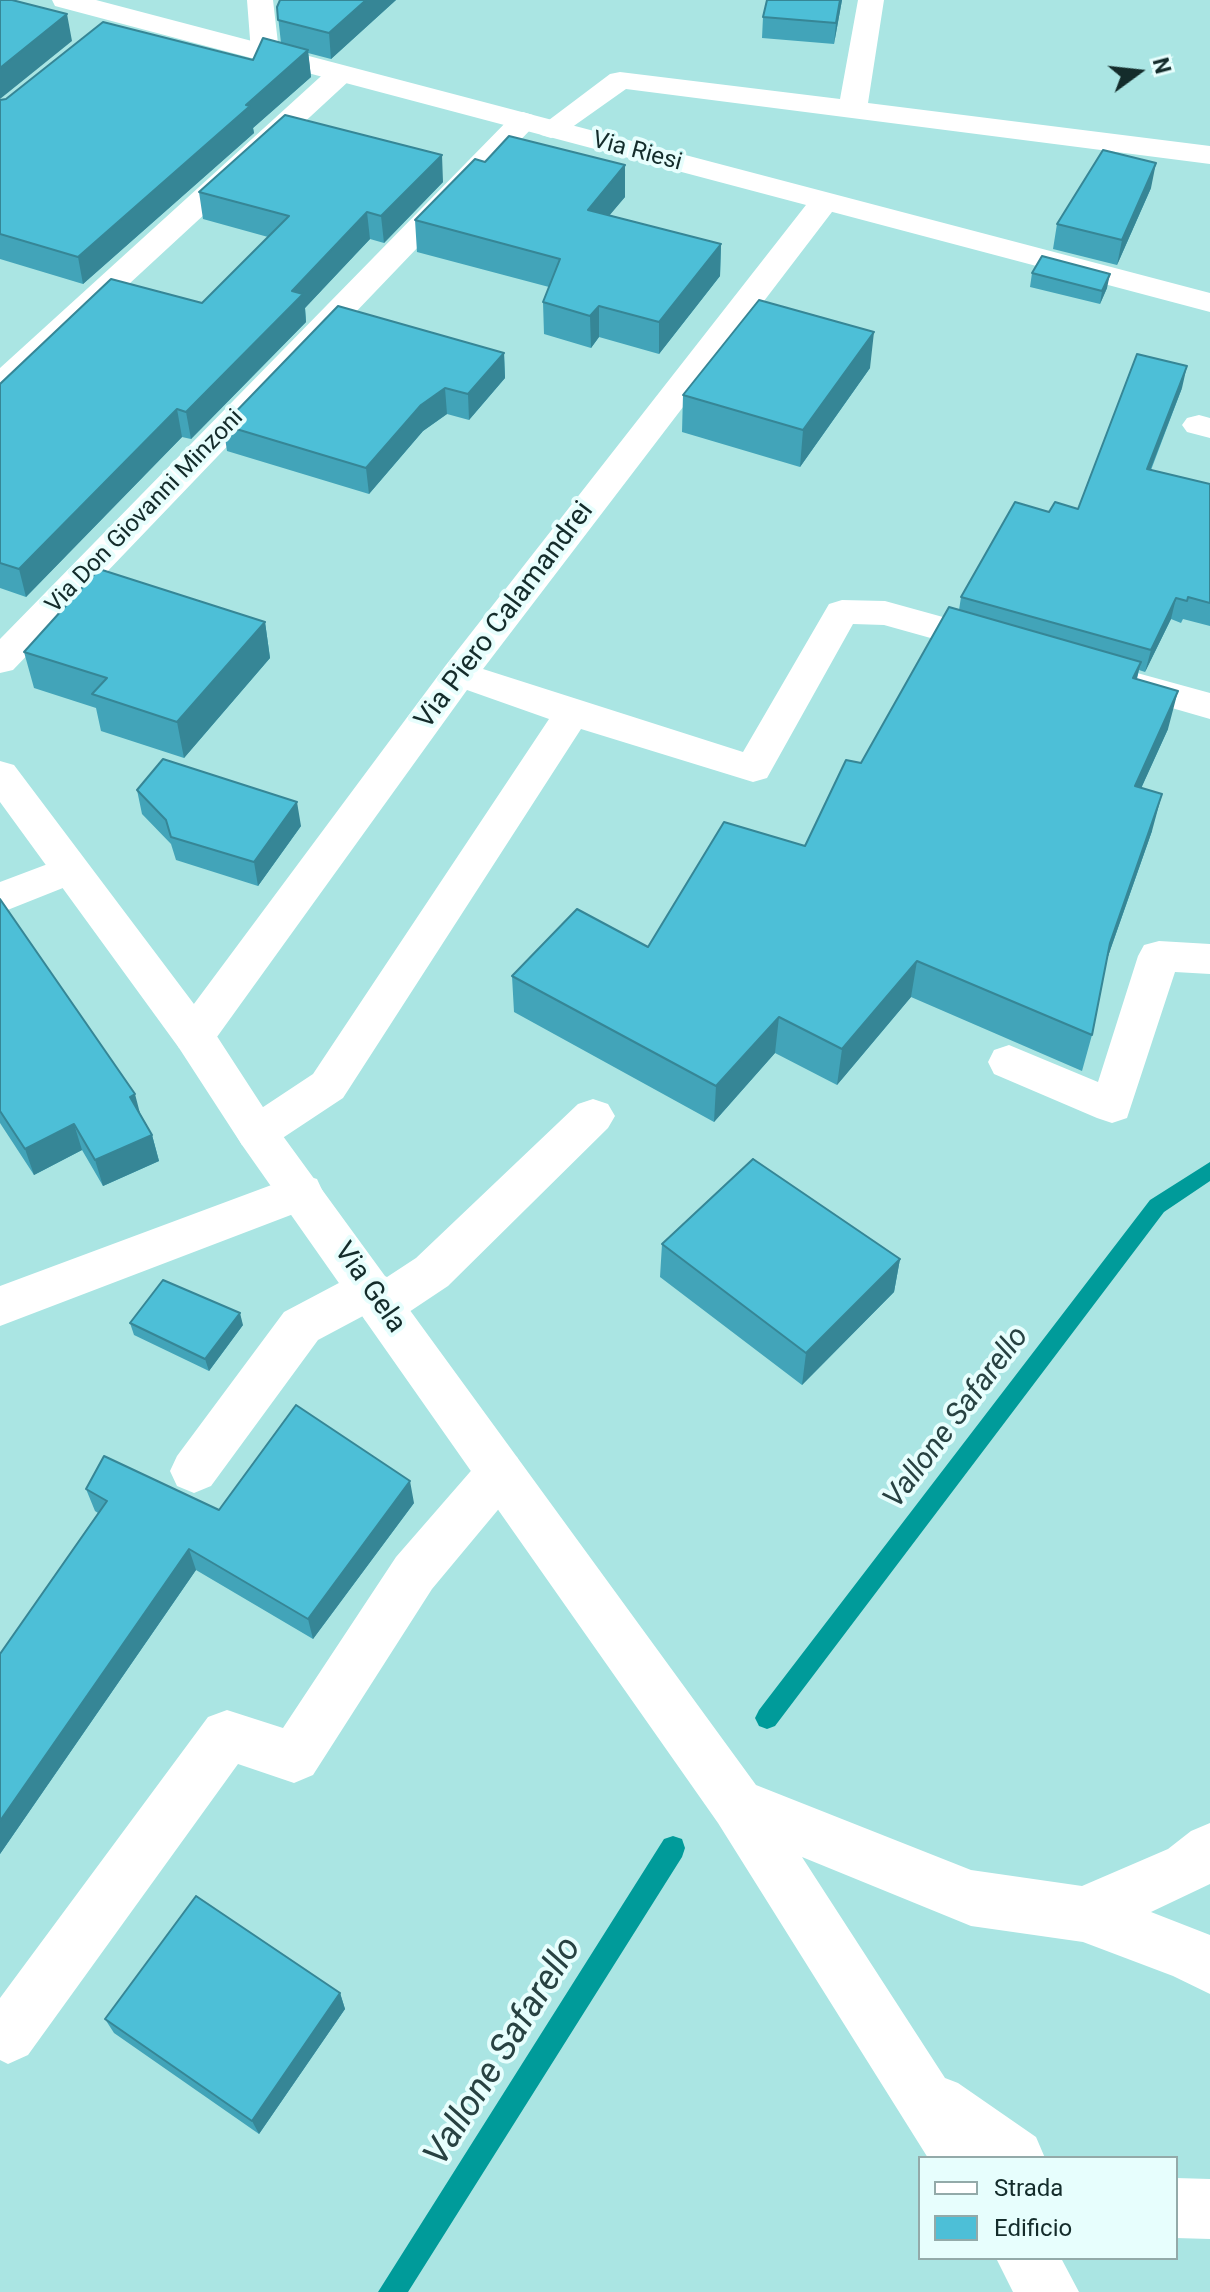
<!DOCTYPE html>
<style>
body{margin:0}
#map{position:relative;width:1210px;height:2292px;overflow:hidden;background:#aae5e3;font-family:Roboto,sans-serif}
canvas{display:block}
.legend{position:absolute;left:918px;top:2156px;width:260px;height:104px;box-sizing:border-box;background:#e7fefd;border:2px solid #93aaa9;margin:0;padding:10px 14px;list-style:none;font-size:24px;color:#142c2b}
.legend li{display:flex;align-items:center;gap:16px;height:40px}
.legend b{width:40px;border:2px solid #93aaa9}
.north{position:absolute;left:1098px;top:32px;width:80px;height:80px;-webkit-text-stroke:6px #e7fefd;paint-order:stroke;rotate:75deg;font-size:22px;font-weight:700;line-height:32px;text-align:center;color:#142c2b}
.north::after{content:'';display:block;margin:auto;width:28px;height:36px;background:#142c2b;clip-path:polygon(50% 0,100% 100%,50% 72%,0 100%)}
</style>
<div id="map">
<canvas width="1210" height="2292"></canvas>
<ul class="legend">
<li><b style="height:10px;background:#fff"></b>Strada</li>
<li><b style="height:22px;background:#4dbfd7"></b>Edificio</li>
</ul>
<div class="north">N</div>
</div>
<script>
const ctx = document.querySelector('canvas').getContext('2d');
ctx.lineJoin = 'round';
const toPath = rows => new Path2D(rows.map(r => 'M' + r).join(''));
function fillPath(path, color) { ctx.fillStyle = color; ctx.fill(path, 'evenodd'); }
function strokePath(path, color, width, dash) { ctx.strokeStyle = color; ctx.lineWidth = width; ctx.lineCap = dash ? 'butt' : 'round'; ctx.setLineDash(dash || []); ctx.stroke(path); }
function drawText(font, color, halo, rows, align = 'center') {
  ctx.font = font + ' Roboto,sans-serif'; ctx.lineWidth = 8; ctx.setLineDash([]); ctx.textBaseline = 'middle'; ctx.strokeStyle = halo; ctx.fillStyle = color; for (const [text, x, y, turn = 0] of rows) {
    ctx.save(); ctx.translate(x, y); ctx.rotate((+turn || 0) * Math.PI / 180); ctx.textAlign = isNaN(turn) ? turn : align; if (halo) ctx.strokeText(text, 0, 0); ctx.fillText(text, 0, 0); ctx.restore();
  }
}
const stream = toPath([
 [1210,1162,1210,1181,1164,1212,775,1726,767,1729,759,1726,755,1718,759,1710,1150,1200,1210,1162],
 [673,1836,682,1839,685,1848,682,1857,408,2292,378,2292,664,1839,673,1836]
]);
const minor = toPath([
 [247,0,273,0,279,52,275,58,265,60,255,58,251,52,247,0],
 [858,0,884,0,868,103,1210,146,1210,164,626,89,561,135,551,138,541,135,537,129,610,74,620,72,840,99,858,0],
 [340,66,350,68,354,74,350,80,12,392,0,395,0,368,330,68,340,66],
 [523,112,533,115,537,121,533,127,13,670,0,673,0,639,513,115,523,112],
 [824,193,835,196,839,202,835,208,483,669,743,752,829,604,842,600,885,601,1008,635,1013,644,1008,653,995,656,884,625,853,624,767,778,753,782,581,729,343,1098,272,1145,257,1150,242,1145,235,1133,242,1121,313,1074,549,719,467,690,209,1048,194,1052,179,1048,173,1036,179,1024,446,665,813,196,824,193],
 [1199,415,1210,418,1210,438,1187,432,1182,425,1187,418,1199,415],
 [1119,668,1210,693,1210,719,1106,689,1100,680,1106,671,1119,668],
 [69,856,83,860,89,870,83,880,0,913,0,882,69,856],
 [1159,941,1210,944,1210,974,1175,972,1127,1118,1112,1123,1097,1118,994,1074,988,1062,994,1050,1009,1045,1098,1082,1138,956,1144,945,1159,941],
 [593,1099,608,1104,615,1116,608,1128,448,1286,397,1320,381,1326,365,1320,363,1316,318,1340,211,1486,194,1493,177,1486,170,1471,177,1456,284,1312,354,1275,370,1270,387,1277,416,1258,578,1104,593,1099],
 [301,1174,317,1179,323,1192,317,1205,0,1326,0,1286,301,1174],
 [500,1450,517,1457,524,1472,517,1487,432,1589,313,1775,294,1783,238,1764,28,2055,8,2064,0,2060,0,1998,208,1717,227,1710,283,1728,396,1557,483,1457,500,1450]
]);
const major = toPath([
 [52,0,96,0,1210,293,1210,312,55,6,52,0],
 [0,761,14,765,209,1024,272,1121,756,1785,971,1870,1082,1886,1168,1849,1191,1831,1210,1823,1210,1884,1151,1912,1210,1935,1210,1994,1173,1976,1083,1942,971,1926,802,1857,945,2078,958,2083,1036,2137,1045,2158,928,2158,718,1823,242,1145,179,1048,0,802,0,761],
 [1176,2178,1210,2179,1210,2239,1176,2238,1176,2178],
 [996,2258,1061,2258,1079,2292,1013,2292,996,2258]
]);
const wall = toPath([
 [280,0,396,0,331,59,308,53,311,77,253,128,254,133,83,284,0,259,0,100,253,60,281,43,277,7],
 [767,0,842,0,834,44,762,38,763,17],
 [625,165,625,197,609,215,721,244,720,276,659,354,599,337,591,348,544,334,543,302,549,287,417,252,415,220],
 [443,182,384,243,370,239,305,308,306,322,191,439,182,437,26,597,0,588,0,384,202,303,268,237,203,219,199,192],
 [1151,188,1117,265,1053,249,1057,224],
 [1032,273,1107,288,1100,304,1030,287],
 [504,353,505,378,469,420,447,414,423,431,369,494,227,451,223,425],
 [870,368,800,467,682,432,683,395],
 [1182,388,1151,470,1210,484,1210,626,1183,619,1181,623,1171,619,1145,672,1139,670,1137,679,1168,729,1141,788,1152,831,1106,962,1092,1035,1082,1071,911,997,837,1085,775,1053,714,1122,514,1012,512,976,648,947,805,846,861,763,959,610,961,597,1049,512,1078,509],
 [265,622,270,658,184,758,101,731,96,708,34,688,24,652],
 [137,790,301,826,258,886,176,860,171,844,142,814],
 [0,899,141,1115,152,1135,159,1161,103,1186,82,1150,34,1175,0,1123],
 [662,1244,900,1259,894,1292,802,1385,660,1277],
 [130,1323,243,1325,209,1371,134,1335],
 [86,1489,219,1510,414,1503,313,1639,196,1570,0,1854,0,1654,98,1513,95,1511],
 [340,1993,345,2009,259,2134,114,2033,105,2019]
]);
const shadedWall = toPath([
 [366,0,396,0,331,59,329,33],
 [840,0,842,0,834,44,836,23],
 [67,14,72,41,0,99,0,68],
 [308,50,311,77,253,128,254,133,83,284,78,257],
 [442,155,443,182,384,243,381,216],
 [1156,163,1151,188,1117,265,1122,240],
 [625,165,625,197,588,241,588,210],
 [367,212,370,239,305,308,306,322,191,439,186,412,292,291],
 [721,244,720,276,659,354,659,322],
 [1110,274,1107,288,1100,304,1102,291],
 [599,306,599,337,591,348,590,316],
 [874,332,870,368,800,467,803,430],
 [504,353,505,378,469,420,468,394],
 [1187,366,1182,388,1142,491,1147,469],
 [445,388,447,414,423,431,369,494,366,468,421,405],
 [177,409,182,437,26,597,19,569],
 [1176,598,1171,619,1145,672,1151,650],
 [265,622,270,658,184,758,177,722],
 [1141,662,1131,699,1133,678],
 [1178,691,1168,729,1125,824,1135,786],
 [1162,794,1152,831,1100,979,1110,943],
 [297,802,301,826,258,886,254,862],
 [917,961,911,997,837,1085,842,1049],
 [779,1017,775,1053,714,1122,716,1086],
 [135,1094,142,1121,130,1097],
 [74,1124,82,1150,34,1175,25,1149],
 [152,1135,159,1161,103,1186,95,1160],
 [900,1259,894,1292,802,1385,806,1353],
 [240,1313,243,1325,209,1371,205,1359],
 [410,1481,414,1503,313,1639,308,1619],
 [189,1549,196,1570,0,1854,0,1821],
 [340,1993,345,2009,259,2134,252,2121]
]);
const building = toPath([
 [0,0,12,0,67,14,0,68,0,0],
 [280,0,366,0,329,33,278,20,277,7,280,0],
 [767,0,840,0,836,23,763,17,767,0],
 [103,22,253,60,263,38,308,50,246,105,250,106,78,257,0,234,0,100,6,99,103,22],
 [285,115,442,155,381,216,367,212,292,291,303,294,186,412,177,409,19,569,0,563,0,384,111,279,202,303,289,216,199,192,285,115],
 [509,136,625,165,588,210,721,244,659,322,599,306,590,316,543,302,560,259,415,220,475,159,485,162,509,136],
 [1103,150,1156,163,1122,240,1057,224,1103,150],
 [1042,256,1110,274,1102,291,1032,273,1042,256],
 [759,300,874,332,803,430,683,395,759,300],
 [338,306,504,353,468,394,445,388,421,405,366,468,223,425,338,306],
 [1137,354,1187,366,1147,469,1210,484,1210,603,1188,597,1187,601,1176,598,1151,650,961,597,1015,502,1049,512,1055,502,1078,509,1137,354],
 [99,569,265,622,177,722,92,694,107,678,24,652,99,569],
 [949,607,1141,662,1133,678,1178,691,1135,786,1162,794,1110,943,1092,1035,917,961,842,1049,779,1017,716,1086,512,976,577,909,648,947,724,822,805,846,846,760,861,763,949,607],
 [163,759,297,802,254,862,171,837,166,820,137,790,163,759],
 [0,899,135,1094,130,1097,152,1135,95,1160,74,1124,25,1149,0,1111,0,899],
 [753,1159,900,1259,806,1353,662,1244,753,1159],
 [163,1280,240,1313,205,1359,130,1323,163,1280],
 [296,1405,410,1481,308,1619,189,1549,0,1821,0,1654,107,1501,86,1489,104,1456,219,1510,296,1405],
 [196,1896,340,1993,252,2121,105,2019,196,1896]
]);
const farStreetnames = [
 ["Via Riesi",637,152,15],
 ["Via Don Giovanni Minzoni",145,512,-46]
];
const streetNames = [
 ["Via Piero Calamandrei",505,616,-53],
 ["Via Gela",369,1288,55]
];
const waterNames = [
 ["Vallone Safarello",957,1418,-53]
];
const nearWaternames = [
 ["Vallone Safarello",504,2052,-58]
];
fillPath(stream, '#009b9a');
fillPath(minor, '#fff');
fillPath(major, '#fff');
fillPath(wall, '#42a4b9');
fillPath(shadedWall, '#368696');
fillPath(building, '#4dbfd7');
strokePath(building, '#368696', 2);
drawText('24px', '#142c2b', '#e7fefd', farStreetnames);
drawText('28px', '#142c2b', '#e7fefd', streetNames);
drawText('italic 30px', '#284242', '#e7fefd', waterNames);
drawText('italic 36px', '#284242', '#e7fefd', nearWaternames);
</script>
